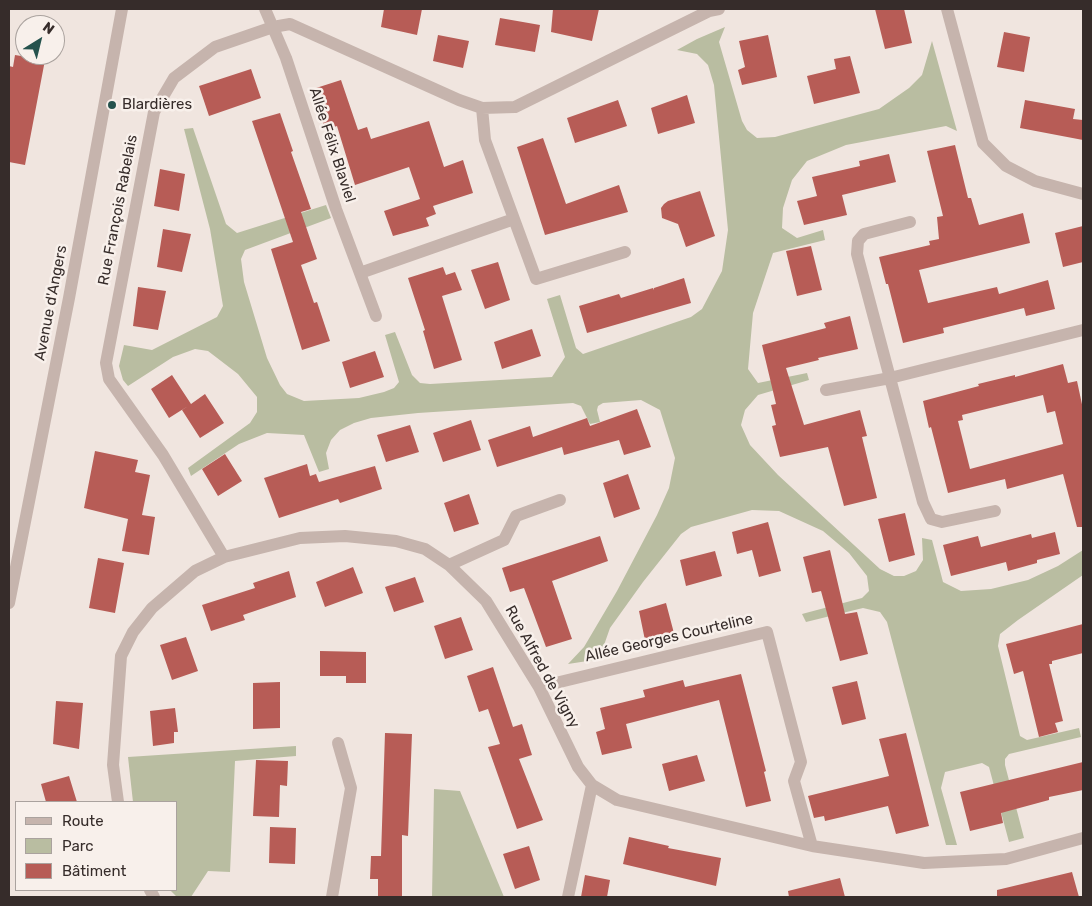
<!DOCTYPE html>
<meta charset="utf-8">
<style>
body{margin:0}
#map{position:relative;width:1092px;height:906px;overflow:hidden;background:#f0e5df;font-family:Rubik,sans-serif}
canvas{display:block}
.frame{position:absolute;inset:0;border:10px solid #362c2a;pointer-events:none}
.legend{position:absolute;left:15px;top:801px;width:162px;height:90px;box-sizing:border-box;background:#f8f0eb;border:1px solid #aaa29e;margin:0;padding:6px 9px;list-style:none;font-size:15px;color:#362c2a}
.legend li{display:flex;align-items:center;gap:10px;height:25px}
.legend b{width:25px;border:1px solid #aaa29e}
.north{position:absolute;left:15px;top:15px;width:50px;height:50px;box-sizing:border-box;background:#f8f0eb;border:1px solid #aaa29e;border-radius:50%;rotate:36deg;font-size:14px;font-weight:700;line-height:20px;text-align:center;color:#362c2a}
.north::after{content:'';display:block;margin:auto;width:18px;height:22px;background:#25524d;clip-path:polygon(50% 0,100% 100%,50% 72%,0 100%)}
</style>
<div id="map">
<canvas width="1092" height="906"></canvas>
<div class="frame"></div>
<ul class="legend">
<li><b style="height:6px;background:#c6b4ad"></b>Route</li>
<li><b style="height:14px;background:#b9bda1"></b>Parc</li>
<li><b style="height:14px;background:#b75c56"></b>Bâtiment</li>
</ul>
<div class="north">N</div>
</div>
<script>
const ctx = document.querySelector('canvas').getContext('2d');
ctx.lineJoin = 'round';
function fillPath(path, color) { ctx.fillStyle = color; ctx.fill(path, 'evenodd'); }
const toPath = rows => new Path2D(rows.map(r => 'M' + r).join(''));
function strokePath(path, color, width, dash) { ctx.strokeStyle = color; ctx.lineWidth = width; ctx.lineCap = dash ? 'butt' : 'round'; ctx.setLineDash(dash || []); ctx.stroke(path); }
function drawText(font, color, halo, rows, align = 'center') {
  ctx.font = font + ' Rubik,sans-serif'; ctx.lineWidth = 5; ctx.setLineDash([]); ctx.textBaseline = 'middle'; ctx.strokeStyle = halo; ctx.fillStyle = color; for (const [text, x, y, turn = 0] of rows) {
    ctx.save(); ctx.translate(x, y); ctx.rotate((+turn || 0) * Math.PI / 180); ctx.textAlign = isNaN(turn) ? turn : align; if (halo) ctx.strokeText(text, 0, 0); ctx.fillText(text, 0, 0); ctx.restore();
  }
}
const green = toPath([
 [725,27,719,42,742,121,747,130,757,138,775,137,879,109,909,88,922,75,932,41,957,131,946,126,846,145,807,161,792,180,783,208,782,228,797,238,823,230,825,240,773,253,753,313,748,369,758,383,807,373,809,380,758,395,745,410,741,425,750,445,778,475,880,569,894,576,904,576,916,571,923,560,922,538,932,540,943,582,961,591,991,589,1028,580,1058,566,1083,550,1083,575,1018,620,1000,634,998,646,1020,736,1027,740,1079,728,1081,737,1009,754,1005,759,1005,765,1024,838,1009,842,989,767,982,763,945,772,941,788,957,845,946,845,887,622,880,612,863,608,806,622,802,614,862,598,869,591,867,576,849,553,823,531,779,511,752,510,691,527,681,534,643,582,610,628,604,645,594,660,568,664,584,647,617,591,657,515,669,488,675,458,660,410,641,400,603,403,598,406,597,410,600,422,590,424,581,406,573,403,418,413,371,418,354,423,340,430,331,440,326,453,329,469,319,472,304,435,267,433,239,444,191,476,188,468,250,423,257,412,257,397,238,374,208,351,195,349,173,357,128,386,123,380,119,366,124,345,152,350,217,317,223,306,210,229,184,129,193,128,226,224,237,233,326,205,331,218,245,250,241,259,244,282,267,358,280,385,287,394,304,401,359,398,384,392,394,388,399,382,385,335,395,332,412,375,420,383,430,384,552,377,565,357,547,299,560,295,576,348,583,354,691,317,702,309,722,271,728,230,714,85,708,65,697,54,677,50,697,39],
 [296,746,296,756,235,761,230,872,208,871,191,897,177,897,170,890,176,890,176,802,133,802,128,757],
 [434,789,460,791,504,897,432,897]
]);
const building = toPath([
 [384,9,422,9,417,35,381,27],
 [553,9,599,9,592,41,551,32],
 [875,9,904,9,912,43,885,49],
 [500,18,540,25,535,52,495,45],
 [1004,32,1030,37,1024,72,997,67],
 [438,35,469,41,463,68,433,61],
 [768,35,777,77,742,85,738,70,745,67,739,41],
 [15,55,45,60,25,165,9,162,9,66,13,67],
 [850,56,860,93,814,104,807,76,836,69,834,59],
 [251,69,261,98,209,116,199,86],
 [341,80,358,130,367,127,371,139,429,121,444,167,463,160,473,193,433,206,436,214,426,218,429,226,393,236,384,211,420,199,409,167,355,185,337,126,325,130,313,89],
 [687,95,695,123,658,134,651,108],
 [618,100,627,126,575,143,567,118],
 [1025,100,1075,109,1073,119,1083,120,1083,140,1020,128],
 [280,113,293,151,291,152,311,209,301,212,317,259,301,265,314,303,317,302,330,341,302,350,271,249,293,242,252,121],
 [543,138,566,204,619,185,628,212,545,235,517,147],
 [955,145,968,198,971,198,979,225,1023,213,1030,243,919,270,928,303,997,287,999,294,1048,280,1055,309,1026,316,1024,308,943,328,944,333,903,343,888,284,886,284,879,257,930,245,929,241,939,239,937,217,943,216,927,151],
 [889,154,896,182,842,195,847,215,804,225,797,201,817,196,812,177,860,166,859,161],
 [160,169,185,174,179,211,154,206],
 [700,191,715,236,686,247,678,224,662,218,661,208,664,204,668,201],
 [1083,226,1083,262,1063,267,1055,233],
 [163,229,191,234,182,272,157,267],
 [811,246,822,290,797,296,786,251],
 [498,262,510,300,485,309,471,270],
 [443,267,446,275,455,272,462,290,442,296,462,360,434,369,423,331,425,330,408,278],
 [684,278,691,303,587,333,579,306,619,294,621,298,653,288,653,290,654,288],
 [138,287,166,291,158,330,133,326],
 [850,316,858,349,818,358,819,360,786,368,804,425,860,410,867,436,862,437,877,498,844,506,828,447,780,457,772,426,776,425,771,405,776,404,762,345,826,328,824,323],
 [532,329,541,356,502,369,494,342],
 [375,351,384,377,350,388,342,362],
 [1063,364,1068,383,1077,381,1083,409,1083,527,1077,527,1063,474,1007,489,1005,479,948,493,931,427,929,428,923,401,979,386,978,384,1015,375,1015,377],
 [1043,395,1047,413,1055,411,1063,444,970,469,958,421,963,420,962,415],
 [172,375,191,404,205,394,224,423,200,438,182,410,188,406,169,418,151,389],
 [637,409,651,447,624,455,619,440,564,455,562,447,497,467,488,440,530,426,533,437,587,418,590,426],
 [471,420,481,450,443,462,433,433],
 [410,425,419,452,386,462,377,435],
 [95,451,138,460,135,472,150,475,142,515,155,517,149,555,122,551,128,519,84,508],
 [225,454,242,481,218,496,202,469],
 [307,464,310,476,316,474,319,482,375,466,382,489,340,503,338,499,279,518,264,478],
 [628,474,640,509,614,518,603,483],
 [469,494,479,524,454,532,444,503],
 [905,513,915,555,889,562,878,519],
 [768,522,781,571,759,577,752,550,737,554,732,532],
 [1055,532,1060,554,1037,560,1037,563,1008,571,1006,562,951,576,943,545,978,536,981,547,1031,534,1032,538],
 [600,536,608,561,552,581,572,639,546,647,524,588,510,592,502,568],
 [830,550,845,614,857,612,868,654,840,661,821,591,812,593,803,557],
 [715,551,722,576,686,586,680,560],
 [98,558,124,563,115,613,89,608],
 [353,567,363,593,325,607,316,582],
 [289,571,296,597,243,615,245,620,211,631,202,605,255,588,253,583],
 [415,577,424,602,394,612,385,587],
 [666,603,675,637,646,645,639,611],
 [461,617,473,650,445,659,434,626],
 [1083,624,1083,653,1052,661,1052,664,1049,664,1063,721,1055,723,1058,732,1039,737,1023,671,1014,674,1006,644],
 [186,637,198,671,172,680,160,645],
 [320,651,366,652,366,683,346,683,346,676,320,676],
 [493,667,513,727,522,724,532,755,519,759,543,820,517,829,488,747,500,744,488,709,479,712,467,676],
 [741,674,766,771,764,772,771,801,746,807,719,700,626,724,632,748,602,755,596,732,605,729,600,708,645,697,643,690,683,680,685,687],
 [857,681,866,719,842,725,832,687],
 [280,682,280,728,253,729,253,683],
 [56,701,83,703,79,749,53,744],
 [175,708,178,732,174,732,174,743,153,746,150,711],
 [385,733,412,734,408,836,402,835,402,897,378,897,378,879,370,879,371,856,381,856],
 [906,733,929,826,896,834,888,806,825,821,824,816,814,818,808,796,889,776,879,739],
 [697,755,705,781,669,791,662,764],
 [256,760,288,761,287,786,280,785,279,817,253,816],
 [1083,762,1083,790,1049,797,1049,800,1001,813,1003,823,970,831,960,792],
 [69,776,77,802,46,802,41,784],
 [270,827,296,828,295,864,269,863],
 [629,837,669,846,668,848,721,858,716,886,623,864],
 [529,846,540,880,515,889,503,854],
 [1072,872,1079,897,997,897,997,890],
 [585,875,610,880,607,897,581,897],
 [840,878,845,897,789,897,788,891]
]);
const minor = toPath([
 [265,9,286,58,336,209,376,316],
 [947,9,983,143,1006,166,1035,181,1083,194],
 [482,108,485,140,536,279,625,252],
 [910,222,864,234,858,241,857,254,923,502,931,519,942,522,995,511],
 [360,273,514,219],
 [826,390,890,378,1083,330],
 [224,557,163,455,109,379,106,363,154,112,174,78,215,47,273,27,290,24,459,100,482,108,515,107,709,11,719,9],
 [449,565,504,540,516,516,560,500],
 [9,603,69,298,122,9],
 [539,687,767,632,801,762,794,781,812,846],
 [118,802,113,765,121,656,133,632,152,608,195,571,224,557,300,538,345,536,396,541,425,549,449,565,486,601,539,687,578,767,592,785,617,800,812,846,924,863,1006,859,1083,838],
 [150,890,154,897],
 [332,897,351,788,338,743],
 [568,897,592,785]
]);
const markers = [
 [112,105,5,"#25524d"]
];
const poiNames = [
 ["Blardières",122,105]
];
const streetNames = [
 ["Allée Félix Blaviel",332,145,72],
 ["Rue François Rabelais",118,210,-79],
 ["Avenue d'Angers",51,303,-79],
 ["Allée Georges Courteline",669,638,-13],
 ["Rue Alfred de Vigny",542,667,61]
];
fillPath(green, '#b9bda1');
fillPath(building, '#b75c56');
strokePath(minor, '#c6b4ad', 12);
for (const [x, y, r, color] of markers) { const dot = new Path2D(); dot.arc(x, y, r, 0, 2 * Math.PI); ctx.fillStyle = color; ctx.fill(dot); strokePath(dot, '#f8f0eb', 2); }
drawText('15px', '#362c2a', '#f8f0eb', poiNames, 'left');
drawText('15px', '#362c2a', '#f8f0eb', streetNames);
</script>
